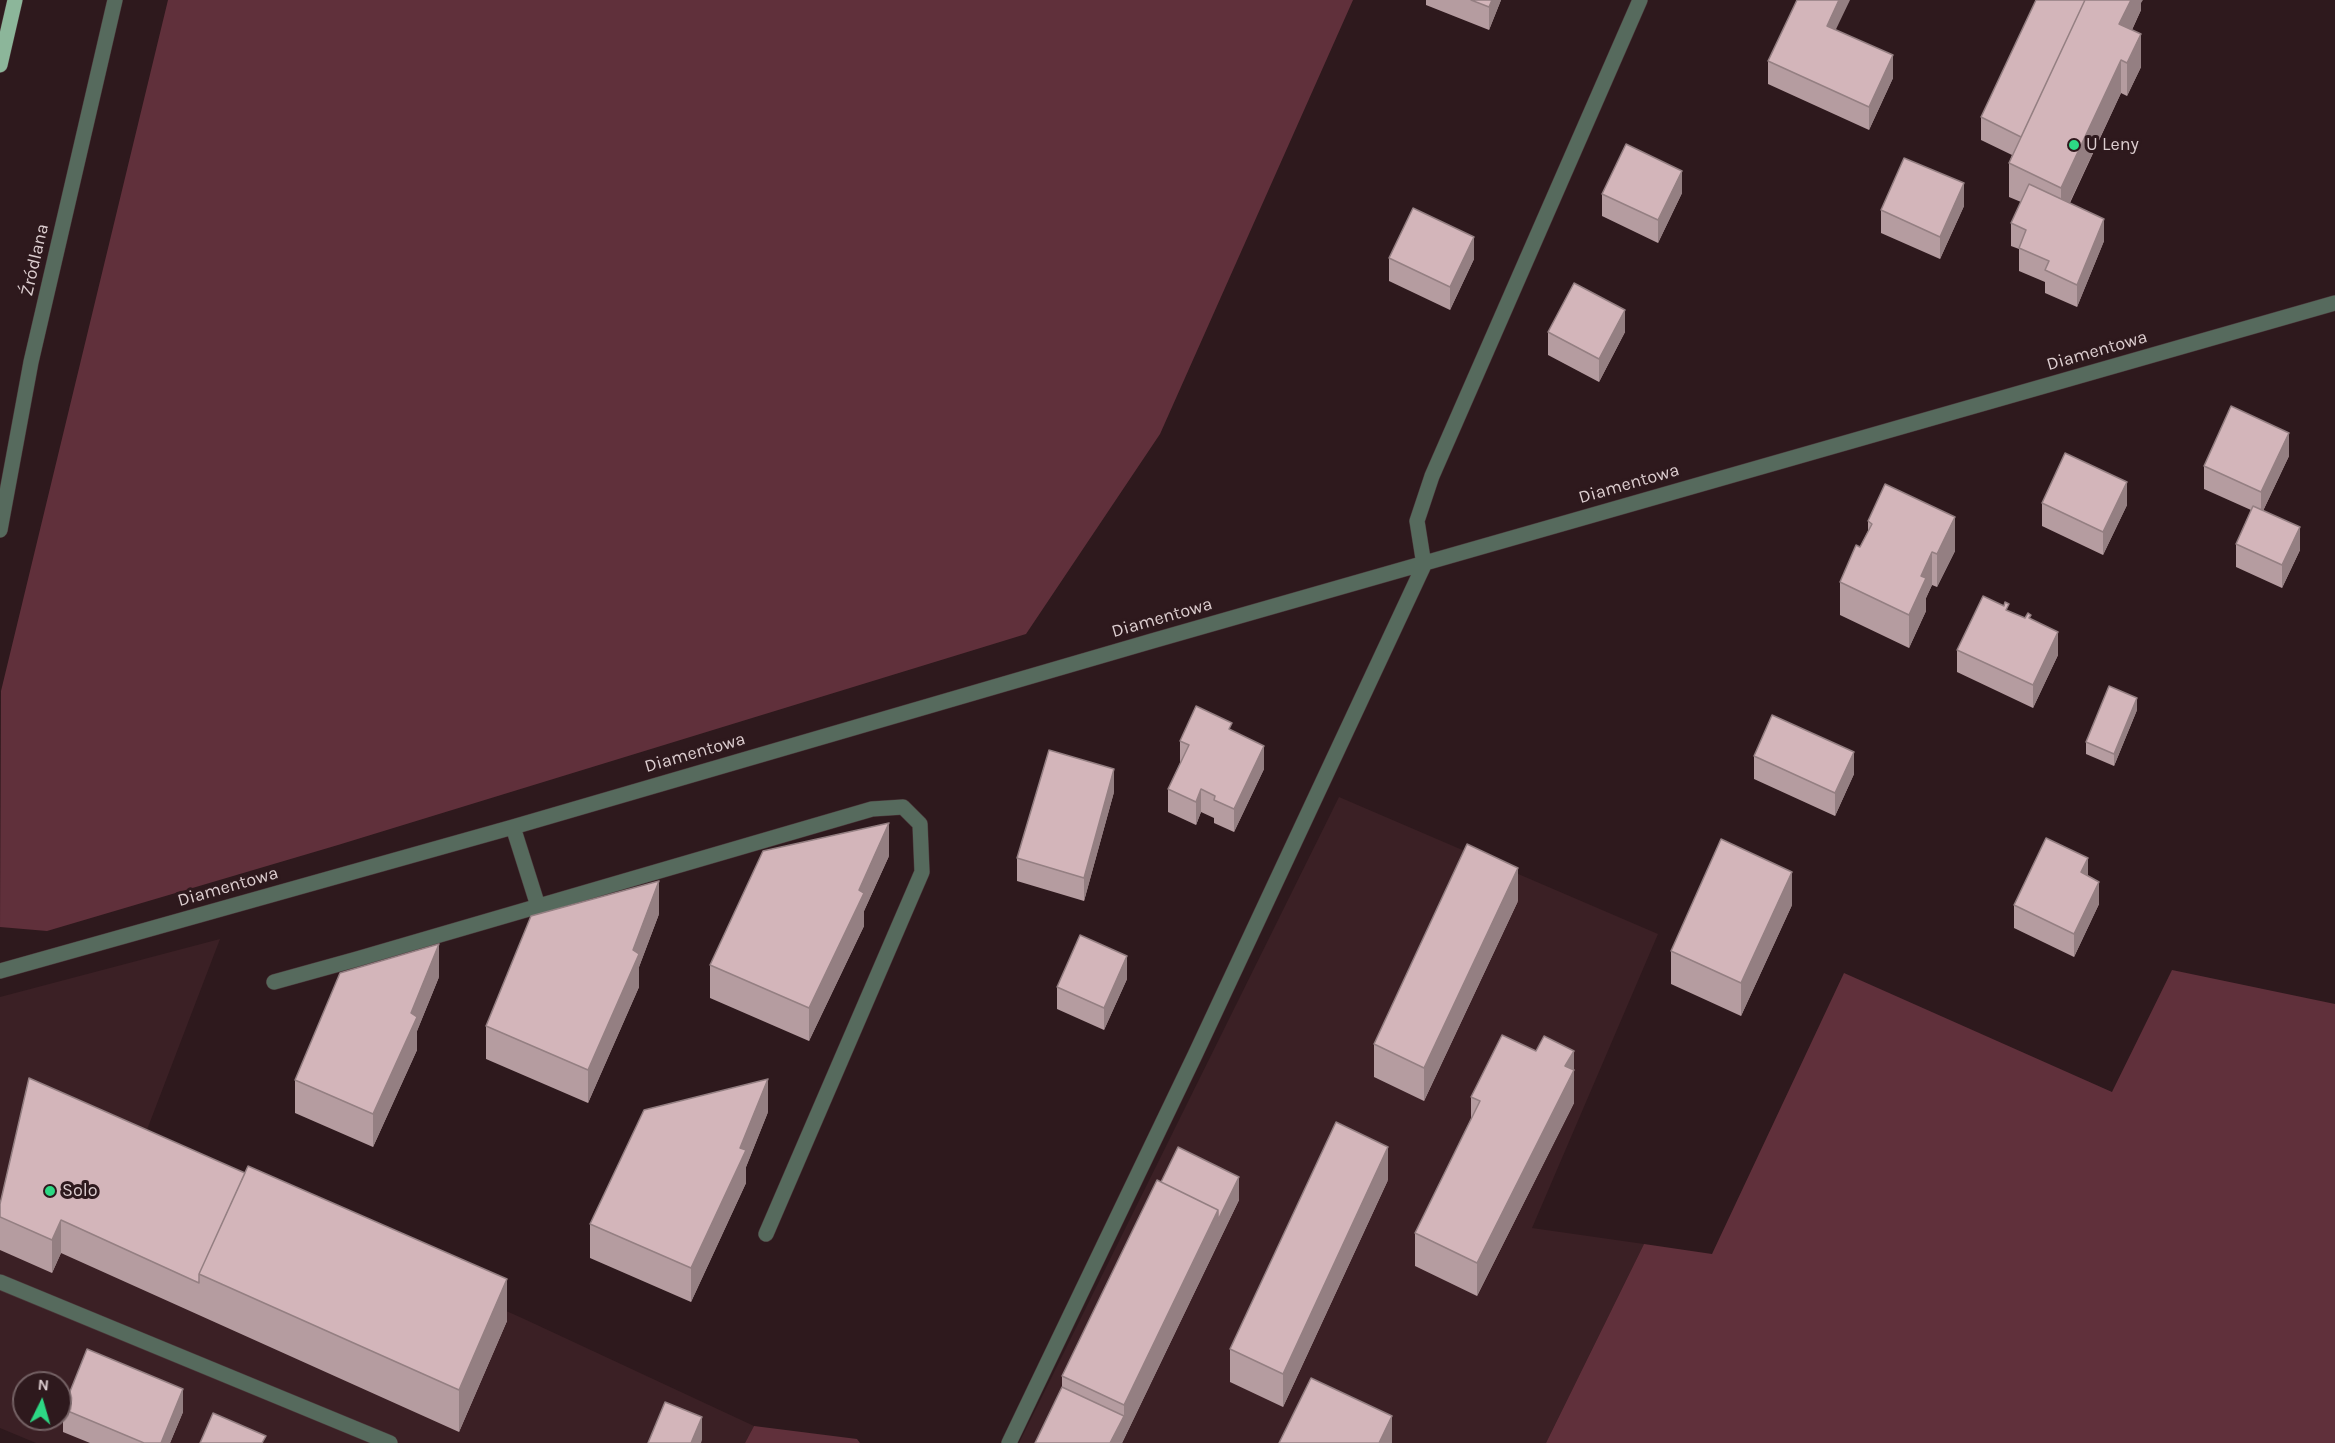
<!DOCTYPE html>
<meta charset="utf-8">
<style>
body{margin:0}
#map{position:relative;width:2335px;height:1443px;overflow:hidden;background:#2e191d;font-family:Karla,sans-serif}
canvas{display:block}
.north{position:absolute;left:12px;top:1371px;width:60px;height:60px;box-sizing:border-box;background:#2e191d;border:2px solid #746164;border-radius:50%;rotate:5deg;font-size:16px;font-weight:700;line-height:24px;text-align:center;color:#dccdcf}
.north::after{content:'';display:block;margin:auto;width:21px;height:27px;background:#2dd884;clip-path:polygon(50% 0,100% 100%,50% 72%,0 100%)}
</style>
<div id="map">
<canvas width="2335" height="1443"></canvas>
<div class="north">N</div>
</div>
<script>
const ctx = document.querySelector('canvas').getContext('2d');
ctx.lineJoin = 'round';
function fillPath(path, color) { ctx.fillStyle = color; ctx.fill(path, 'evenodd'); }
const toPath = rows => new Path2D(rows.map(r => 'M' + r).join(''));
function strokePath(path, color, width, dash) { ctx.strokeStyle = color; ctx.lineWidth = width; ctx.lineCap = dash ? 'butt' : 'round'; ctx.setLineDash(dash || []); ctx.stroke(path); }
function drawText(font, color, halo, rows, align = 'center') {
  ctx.font = font + ' Karla,sans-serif'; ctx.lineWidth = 6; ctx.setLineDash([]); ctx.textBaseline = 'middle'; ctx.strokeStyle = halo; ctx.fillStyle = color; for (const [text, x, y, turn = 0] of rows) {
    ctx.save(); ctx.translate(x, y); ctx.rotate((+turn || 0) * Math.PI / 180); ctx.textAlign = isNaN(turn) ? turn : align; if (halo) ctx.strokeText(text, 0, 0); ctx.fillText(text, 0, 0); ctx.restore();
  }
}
const built = toPath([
 [1339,797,1658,934,1532,1228,1644,1244,1546,1443,1019,1443],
 [220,939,140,1148,522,1318,754,1426,745,1443,36,1443,0,1428,0,997],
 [24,1383,60,1383,60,1419,24,1419]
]);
const green = toPath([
 [168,0,1353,0,1160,434,1026,634,338,845,47,931,0,927,1,691],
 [2172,970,2335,1004,2335,1443,1546,1443,1644,1244,1712,1254,1844,973,2112,1092],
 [754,1426,857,1439,860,1443,745,1443]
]);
const minor = toPath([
 [0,530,31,362,115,0],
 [513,827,538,906],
 [0,971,513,827,1152,641,2335,303],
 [274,982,357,959,872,809,903,807,920,824,922,872,766,1234],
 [0,1282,390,1443],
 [1009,1443,1195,1055,1424,565,1417,521,1432,476,1640,0]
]);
const major = toPath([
 [0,65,15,0]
]);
const wall = toPath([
 [1426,0,1501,0,1489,30,1426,5],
 [2141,3,2141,10,2132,30,2141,67,2127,96,2121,93,2070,203,2104,241,2077,307,2045,293,2045,282,2019,271,2019,249,2011,246,2011,223,2021,202,2009,197,2009,163,2012,155,1981,140,1981,117],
 [1836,30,1893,78,1869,130,1768,84,1768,61],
 [1682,193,1658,243,1602,216,1602,194],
 [1964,206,1940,259,1881,233,1881,210],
 [1389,258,1474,259,1450,310,1389,281],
 [1548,332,1625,332,1599,382,1548,355],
 [2289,456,2263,511,2300,550,2282,588,2236,567,2236,544,2251,510,2204,489,2204,466],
 [2042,503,2127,505,2103,555,2042,526],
 [1868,521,1955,551,1937,587,1932,585,1926,598,1926,611,1909,648,1840,615,1840,582,1860,547,1868,531],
 [2009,611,2025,618,2031,619,2058,655,2033,708,1957,672,1957,650],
 [2137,710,2114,766,2086,754,2086,742],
 [1232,731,1264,769,1234,832,1214,823,1214,818,1201,812,1196,825,1168,812,1168,789,1180,763,1180,741],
 [1754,756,1854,774,1835,816,1754,779],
 [1114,792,1084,901,1017,881,1017,858],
 [889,856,864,911,864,926,809,1041,710,998,710,965],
 [2088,876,2099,904,2074,957,2014,928,2014,905],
 [1518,901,1424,1101,1374,1077,1374,1044],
 [1792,905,1741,1016,1671,984,1671,951],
 [659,914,639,967,639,987,588,1103,486,1059,486,1026],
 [439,977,417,1031,417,1050,373,1147,295,1113,295,1080],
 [1127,979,1104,1030,1057,1009,1057,987],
 [1536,1051,1574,1051,1574,1103,1477,1296,1415,1266,1415,1233,1471,1119,1471,1097],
 [768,1112,746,1167,746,1183,691,1302,590,1258,590,1224],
 [1388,1180,1283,1407,1230,1382,1230,1349],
 [1161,1182,1239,1200,1122,1443,1062,1387,1062,1376],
 [0,1204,507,1321,459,1432,61,1253,52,1273,0,1250],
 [63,1409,183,1412,170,1443,90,1443,63,1432]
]);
const shadedWall = toPath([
 [1492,0,1501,0,1489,30,1489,7],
 [1839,0,1850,0,1827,48,1827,26],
 [2131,0,2143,0,2141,3,2141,10,2119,57,2119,24],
 [2141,34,2141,67,2127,96,2127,63],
 [1893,55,1893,78,1869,130,1869,107],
 [2121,60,2121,93,2061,221,2061,188],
 [1682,171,1682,193,1658,243,1658,220],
 [1964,183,1964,206,1940,259,1940,237],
 [2104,219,2104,241,2077,307,2077,285],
 [1474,237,1474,259,1450,310,1450,287],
 [1625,310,1625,332,1599,382,1599,359],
 [2289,433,2289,456,2261,515,2261,492],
 [2127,482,2127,505,2103,555,2103,532],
 [1955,517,1955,551,1937,587,1937,554],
 [2300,527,2300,550,2282,588,2282,565],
 [1932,552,1932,585,1926,598,1926,611,1909,648,1909,615,1921,576],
 [2058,632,2058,655,2033,708,2033,685],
 [2137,698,2137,710,2114,766,2114,754],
 [1264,746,1264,769,1234,832,1234,809],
 [1854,752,1854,774,1835,816,1835,793],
 [1114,769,1114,792,1084,901,1084,878],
 [1201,789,1201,812,1196,825,1196,802],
 [889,823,889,856,864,911,864,926,809,1041,809,1008,859,890],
 [2088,858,2088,881,2081,872],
 [1518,868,1518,901,1424,1101,1424,1068],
 [1792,872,1792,905,1741,1016,1741,983],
 [659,881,659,914,639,967,639,987,588,1103,588,1070],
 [2099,882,2099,904,2074,957,2074,934],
 [439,944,439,977,417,1031,417,1050,373,1147,373,1114,411,1013],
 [1127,956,1127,979,1104,1030,1104,1008],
 [1574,1051,1574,1103,1477,1296,1477,1263,1565,1066],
 [768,1079,768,1112,746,1167,746,1183,691,1302,691,1268],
 [1388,1147,1388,1180,1283,1407,1283,1374],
 [1239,1177,1239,1200,1124,1439,1124,1405,1218,1210],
 [61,1220,61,1253,52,1273,52,1240],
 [507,1279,507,1321,459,1432,459,1390],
 [183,1389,183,1412,170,1443,161,1443],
 [1124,1416,1124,1439,1122,1443,1110,1443],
 [1392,1416,1392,1443,1379,1443],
 [702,1417,702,1440,701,1443,691,1443]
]);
const building = toPath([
 [1471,0,1492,0,1489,7,1471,0],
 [1797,0,1839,0,1827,26,1893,55,1869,107,1768,61,1797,0],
 [2036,0,2085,0,2021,137,1981,117,2036,0],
 [2085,0,2131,0,2119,24,2141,34,2127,63,2121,60,2061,188,2009,163,2085,0],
 [1626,144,1682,171,1658,220,1602,194,1626,144],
 [1904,158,1964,183,1940,237,1881,210,1904,158],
 [2029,184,2104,219,2077,285,2045,270,2049,261,2019,248,2026,230,2011,223,2029,184],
 [1413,208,1474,237,1450,287,1389,258,1413,208],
 [1574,283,1625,310,1599,359,1548,332,1574,283],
 [2231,406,2289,433,2261,492,2204,466,2231,406],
 [2065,453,2127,482,2103,532,2042,503,2065,453],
 [1885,484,1955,517,1937,554,1932,552,1921,576,1926,578,1909,615,1840,582,1856,545,1860,547,1872,524,1868,521,1885,484],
 [2253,506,2300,527,2282,565,2236,544,2253,506],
 [1983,596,2004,606,2005,602,2009,604,2006,610,2025,618,2028,613,2031,615,2029,618,2058,632,2033,685,1957,650,1983,596],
 [2109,686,2137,698,2114,754,2086,742,2109,686],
 [1196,706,1232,723,1229,729,1264,746,1234,809,1214,800,1215,796,1201,789,1196,802,1168,789,1189,745,1180,741,1196,706],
 [1772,715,1854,752,1835,793,1754,756,1772,715],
 [1049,750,1114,769,1084,878,1017,858,1049,750],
 [889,823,859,890,864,893,809,1008,710,965,763,851,889,823],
 [2046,838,2088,858,2081,872,2099,882,2074,934,2014,905,2046,838],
 [1721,839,1792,872,1741,983,1671,951,1721,839],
 [1467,844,1518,868,1424,1068,1374,1044,1467,844],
 [659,881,633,950,639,954,588,1070,486,1026,531,916,659,881],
 [1080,935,1127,956,1104,1008,1057,987,1080,935],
 [439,944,411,1013,417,1017,373,1114,295,1080,340,973,439,944],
 [1502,1035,1536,1051,1544,1036,1574,1051,1565,1066,1574,1070,1477,1263,1415,1233,1480,1101,1471,1097,1502,1035],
 [29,1078,245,1173,199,1274,199,1283,61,1220,52,1240,0,1217,0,1204,29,1078],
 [768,1079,740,1148,746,1150,691,1268,590,1224,644,1110,768,1079],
 [1336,1122,1388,1147,1283,1374,1230,1349,1336,1122],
 [1178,1147,1239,1177,1218,1220,1218,1210,1161,1182,1178,1147],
 [248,1166,507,1279,459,1390,199,1274,248,1166],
 [1157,1180,1218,1210,1124,1405,1062,1376,1157,1180],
 [87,1349,183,1389,161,1443,144,1443,63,1409,87,1349],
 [1311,1378,1392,1416,1379,1443,1279,1443,1311,1378],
 [1062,1387,1124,1416,1110,1443,1035,1443,1062,1387],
 [665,1402,702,1417,691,1443,648,1443,665,1402],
 [213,1413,266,1436,262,1443,200,1443,213,1413]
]);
const markers = [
 [2074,145,6,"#2dd884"],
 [50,1191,6,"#2dd884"]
];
const poiNames = [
 ["U Leny",2086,145],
 ["Solo",62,1191]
];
const streetNames = [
 ["Źródlana",35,260,-77],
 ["Diamentowa",2097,351,-16],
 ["Diamentowa",1629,484,-16],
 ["Diamentowa",1162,618,-16],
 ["Diamentowa",695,753,-16],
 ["Diamentowa",228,887,-16]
];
fillPath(built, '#3b2025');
fillPath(green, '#60303b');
strokePath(minor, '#4a3639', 16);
strokePath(major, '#4a3639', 16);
strokePath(minor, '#566a5d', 15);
strokePath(major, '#8cb69a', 15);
fillPath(wall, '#b59ca0');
fillPath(shadedWall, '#947f82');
fillPath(building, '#d3b5ba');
strokePath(building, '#947f82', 1.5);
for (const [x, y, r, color] of markers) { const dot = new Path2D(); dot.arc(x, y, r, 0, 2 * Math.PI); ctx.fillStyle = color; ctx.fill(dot); strokePath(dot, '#2e191d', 2); }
drawText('18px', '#dccdcf', '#2e191d', poiNames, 'left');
drawText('18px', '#dccdcf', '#2e191d', streetNames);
</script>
